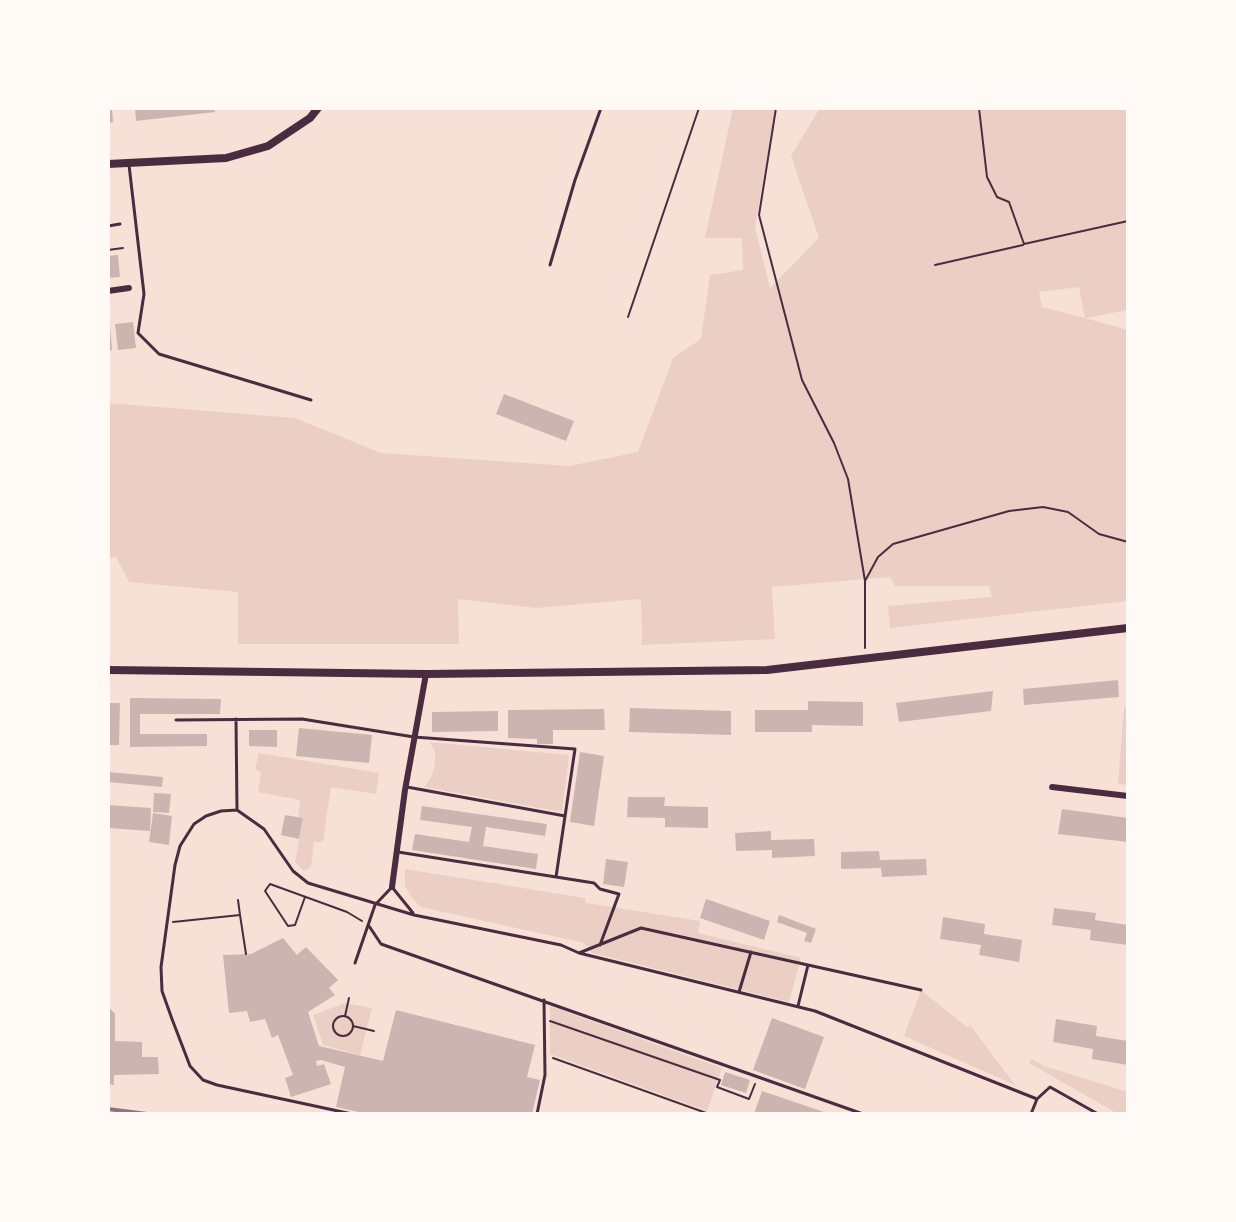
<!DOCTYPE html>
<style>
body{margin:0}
#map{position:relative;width:1236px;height:1222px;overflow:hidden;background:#f7e1d7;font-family:Merriweather,serif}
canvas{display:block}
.frame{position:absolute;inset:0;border:110px solid #fffaf5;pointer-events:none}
</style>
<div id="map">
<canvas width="1236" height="1222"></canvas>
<div class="frame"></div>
</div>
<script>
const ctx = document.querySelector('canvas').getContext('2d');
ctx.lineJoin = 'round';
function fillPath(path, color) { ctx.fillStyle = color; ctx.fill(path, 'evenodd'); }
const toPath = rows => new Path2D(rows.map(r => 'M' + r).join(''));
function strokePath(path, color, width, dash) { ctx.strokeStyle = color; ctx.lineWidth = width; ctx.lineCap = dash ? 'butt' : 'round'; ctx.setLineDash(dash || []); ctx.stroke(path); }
const green = toPath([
 [733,108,775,108,755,227,770,288,819,238,791,156,820,108,1128,108,1128,310,1085,318,1128,330,1128,601,890,628,888,606,992,597,989,586,895,586,890,577,772,587,775,639,642,645,641,599,536,608,458,599,459,644,238,644,238,592,129,582,116,557,108,558,108,403,295,418,381,453,569,466,638,452,673,358,701,339,710,275,743,270,742,238,705,238],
 [1079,287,1085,318,1042,307,1039,292],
 [1128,705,1128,785,1118,784,1124,708],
 [430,742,569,755,562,812,424,787,431,777,435,764,435,752],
 [259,753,379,773,376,794,331,787,323,842,314,842,311,867,304,871,295,862,303,818,298,817,300,800,258,792,261,772,255,769],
 [405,869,585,898,586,903,700,921,698,933,801,958,789,1002,592,953,584,943,421,907,411,897,405,886],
 [921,990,968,1028,970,1025,1015,1085,904,1036],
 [345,1003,372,1008,360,1055,323,1045,313,1015],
 [550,1006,722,1068,707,1111,550,1054],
 [1032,1059,1044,1066,1128,1092,1128,1114,1118,1114,1029,1063]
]);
const building = toPath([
 [108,108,112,108,113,122,108,123],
 [135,108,214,108,215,112,136,121],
 [118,255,120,277,108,278,108,256],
 [133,322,136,348,118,350,115,324],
 [110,325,112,350,108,351,108,326],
 [504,394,574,421,566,441,496,414],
 [1118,680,1119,697,1024,705,1023,689],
 [993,691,991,711,899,722,896,703],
 [130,698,221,699,220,714,140,714,140,734,207,734,207,746,130,747],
 [808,701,863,702,863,726,812,725,812,732,755,732,755,710,808,710],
 [108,703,120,703,119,745,108,745],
 [630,708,731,711,731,735,629,732],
 [604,709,605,730,553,730,553,744,537,744,537,739,508,738,508,710],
 [498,711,498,731,432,732,432,712],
 [299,728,372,735,369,763,296,756],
 [249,730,277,730,277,747,249,746],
 [580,752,604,756,594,826,570,822],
 [108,772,163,777,162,787,108,782],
 [154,793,171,794,169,813,153,812],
 [628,797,665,797,664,806,708,807,708,828,665,827,665,818,627,817],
 [108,805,151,808,150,831,108,828],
 [422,806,547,824,545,836,486,827,483,846,538,854,536,869,412,850,415,834,469,842,472,827,420,820],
 [1062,809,1128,818,1128,842,1058,834],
 [153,813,172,816,169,845,149,842],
 [285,815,303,818,299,839,281,835],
 [771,831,771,840,814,839,815,856,772,858,772,850,736,851,735,833],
 [879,851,880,860,926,859,927,875,882,877,881,868,841,869,841,852],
 [606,859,628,862,624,887,603,884],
 [706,899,770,921,764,940,700,918],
 [1054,908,1096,913,1095,920,1128,925,1128,945,1090,940,1091,930,1052,925],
 [779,915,816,929,811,943,804,941,807,933,777,922],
 [943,917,985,924,984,934,1022,940,1019,962,979,955,981,945,940,939],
 [283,938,297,955,306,947,338,980,329,988,335,995,308,1012,319,1046,383,1061,396,1010,535,1045,527,1077,540,1080,532,1114,368,1114,336,1107,345,1067,321,1060,316,1061,317,1066,324,1064,331,1084,291,1097,285,1078,293,1075,278,1035,272,1038,265,1019,250,1022,247,1011,229,1013,223,955,251,954],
 [108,1006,115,1014,115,1041,142,1042,142,1057,158,1057,159,1074,114,1075,114,1085,108,1084],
 [772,1018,824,1037,805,1089,753,1070],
 [1056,1019,1097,1026,1096,1036,1128,1041,1128,1065,1092,1059,1093,1049,1053,1042],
 [725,1072,750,1080,746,1093,721,1085],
 [762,1091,830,1114,754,1114]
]);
const path = toPath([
 [776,108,759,215,802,380,834,443,848,479,865,581],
 [979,108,987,177,997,197,1009,202,1024,244,1128,221],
 [108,250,123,248],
 [935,265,1023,245],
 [628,317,699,108],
 [865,648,865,581,878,557,893,544,1009,511,1043,507,1068,512,1099,534,1128,542],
 [305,897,295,925,288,926,265,891,270,884,347,912,362,921],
 [238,900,240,915],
 [173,922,240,915,246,954],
 '333 1026a10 10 0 1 1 20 0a10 10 0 1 1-20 0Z',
 [345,1016,349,998],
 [550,1021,720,1080,717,1087,749,1099,755,1084],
 [353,1026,374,1031],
 [553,1058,709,1114]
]);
const service = toPath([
 [129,165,144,294,138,333,159,354,311,400],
 [108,226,120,224],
 [550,265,575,180,601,108],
 [236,719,237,810,264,829,293,871,308,883,414,915,561,945,579,953,815,1011,1037,1099,1050,1087,1098,1114],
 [176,720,302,719,414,737,575,749,556,877],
 [407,787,565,816],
 [237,810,221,811,206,816,194,824,180,846,175,865,161,967,162,991,172,1019,190,1066,203,1080,217,1085,352,1114],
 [398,852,594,883,600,889,619,894,600,945],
 [369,926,381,944,863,1114],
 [579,953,641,928,808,965,798,1006],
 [355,963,375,905,392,887,413,913],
 [808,965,921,990],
 [739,992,751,952],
 [537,1114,545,1075,544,1000],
 [1031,1114,1037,1099]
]);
const minor = toPath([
 [108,291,129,288],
 [1052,787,1128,796],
 [392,887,405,790,426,674]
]);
const tertiary = toPath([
 [108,164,226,158,268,146,310,118,318,108],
 [108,670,426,674,767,670,1128,628]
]);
const rail = toPath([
 [108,1109,147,1114]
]);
fillPath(green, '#ebcfc5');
fillPath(building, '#ccb4b1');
strokePath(path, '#4a2c40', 2);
strokePath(service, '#4a2c40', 3);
strokePath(minor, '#4a2c40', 6);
strokePath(tertiary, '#4a2c40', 8);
strokePath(rail, '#8f747c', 4);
</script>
